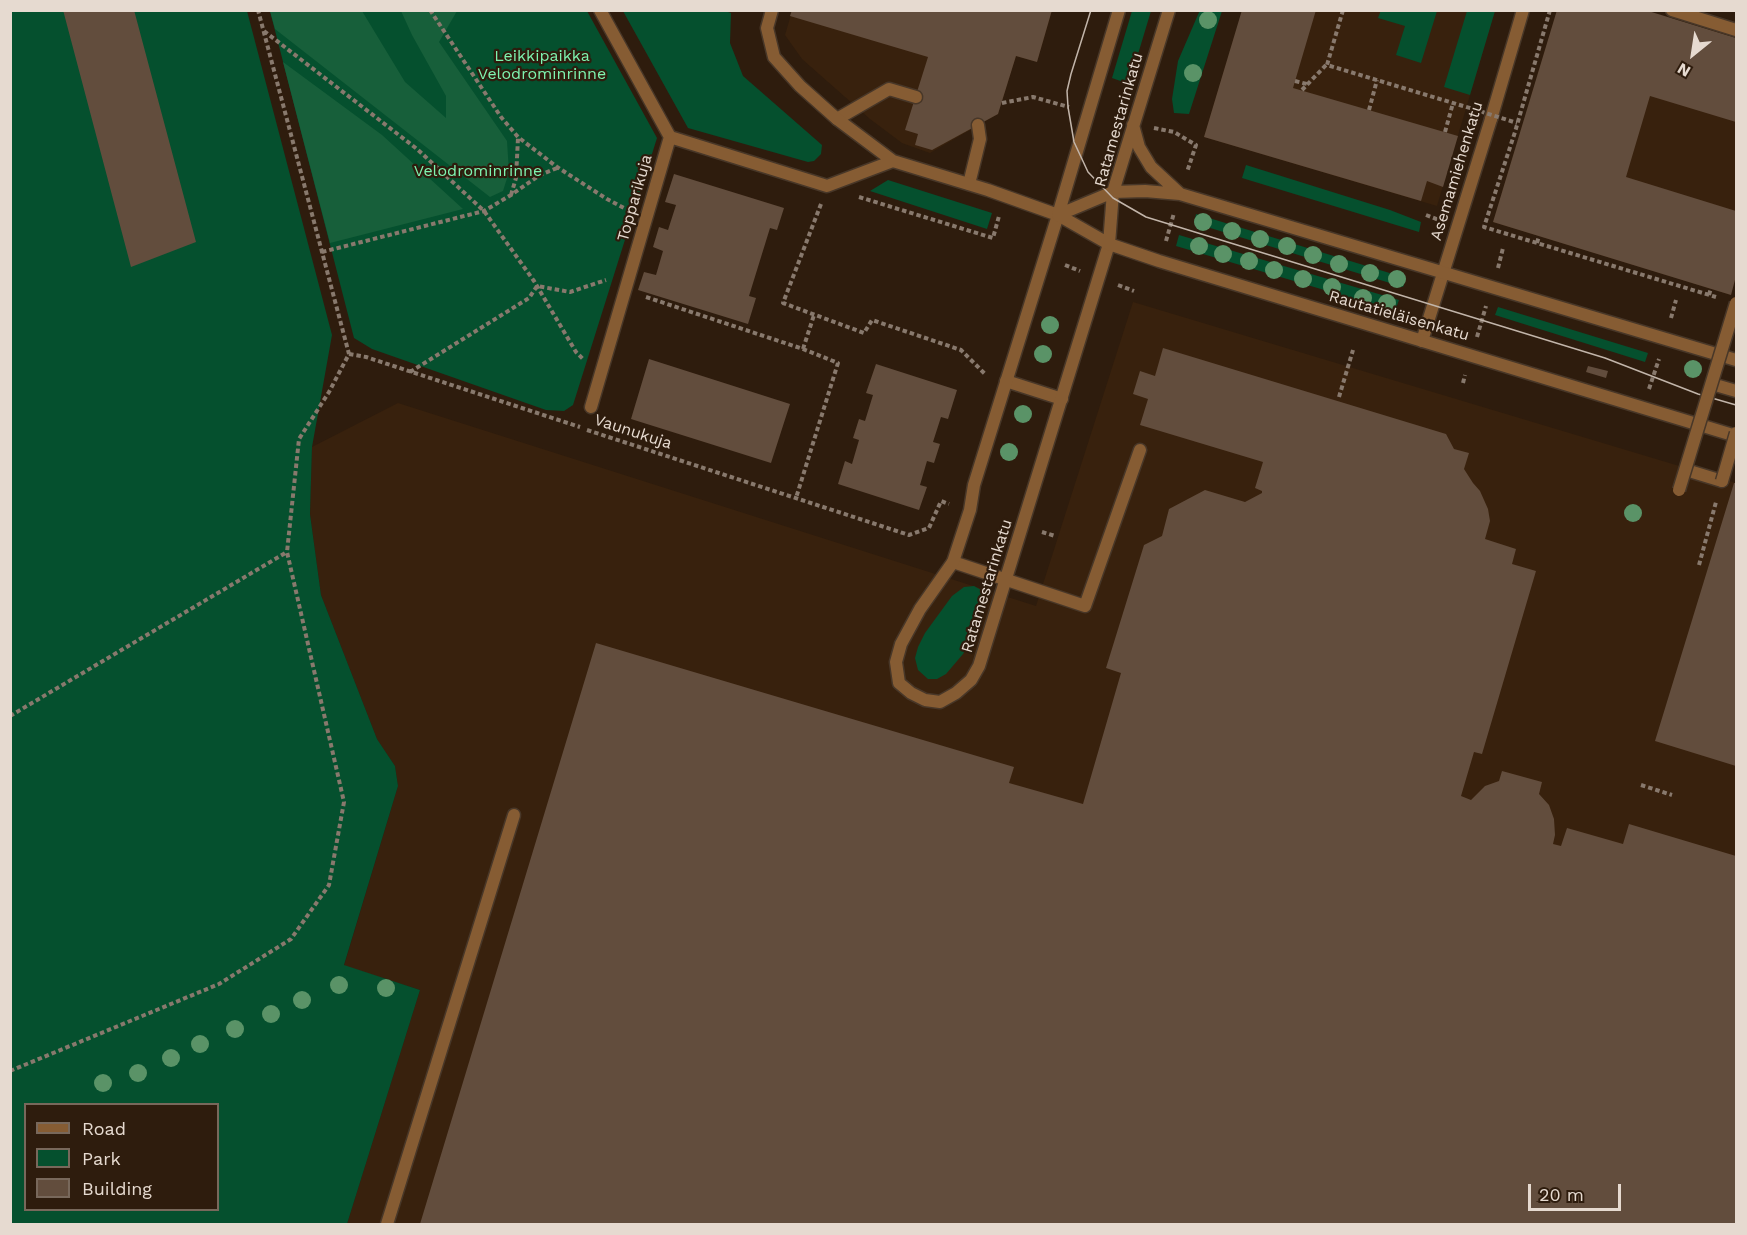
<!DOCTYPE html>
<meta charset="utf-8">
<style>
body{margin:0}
#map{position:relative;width:1747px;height:1235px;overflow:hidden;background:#2e1c0d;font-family:"Work Sans",sans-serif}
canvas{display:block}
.frame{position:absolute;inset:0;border:12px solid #e6dad0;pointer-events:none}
.legend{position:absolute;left:24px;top:1103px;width:195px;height:108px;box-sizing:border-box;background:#2e1c0d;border:2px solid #78685b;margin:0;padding:8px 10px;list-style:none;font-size:18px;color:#e6dad0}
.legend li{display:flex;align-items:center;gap:12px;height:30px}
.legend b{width:30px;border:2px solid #78685b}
.north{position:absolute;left:1663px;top:24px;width:60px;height:60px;-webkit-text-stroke:4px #2e1c0d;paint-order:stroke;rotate:210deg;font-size:16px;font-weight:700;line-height:24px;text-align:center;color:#e6dad0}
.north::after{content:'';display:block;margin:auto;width:21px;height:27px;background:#e6dad0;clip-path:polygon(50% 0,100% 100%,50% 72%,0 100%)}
.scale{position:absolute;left:1528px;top:1184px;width:93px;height:27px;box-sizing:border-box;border:3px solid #e6dad0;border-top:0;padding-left:8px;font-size:18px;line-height:21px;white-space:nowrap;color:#e6dad0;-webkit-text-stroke:4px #2e1c0d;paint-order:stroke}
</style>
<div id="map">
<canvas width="1747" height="1235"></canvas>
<div class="frame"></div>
<ul class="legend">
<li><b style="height:8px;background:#865c33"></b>Road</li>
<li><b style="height:16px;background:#05502e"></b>Park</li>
<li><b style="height:16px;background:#624d3d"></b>Building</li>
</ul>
<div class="north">N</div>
<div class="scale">20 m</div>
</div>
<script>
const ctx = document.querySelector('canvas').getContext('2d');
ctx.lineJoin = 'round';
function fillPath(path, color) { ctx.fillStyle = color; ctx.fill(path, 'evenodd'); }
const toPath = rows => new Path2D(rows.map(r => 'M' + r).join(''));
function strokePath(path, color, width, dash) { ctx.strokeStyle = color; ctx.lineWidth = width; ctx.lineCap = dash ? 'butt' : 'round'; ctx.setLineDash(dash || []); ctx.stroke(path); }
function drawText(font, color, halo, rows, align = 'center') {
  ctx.font = font + ' "Work Sans",sans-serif'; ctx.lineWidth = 4.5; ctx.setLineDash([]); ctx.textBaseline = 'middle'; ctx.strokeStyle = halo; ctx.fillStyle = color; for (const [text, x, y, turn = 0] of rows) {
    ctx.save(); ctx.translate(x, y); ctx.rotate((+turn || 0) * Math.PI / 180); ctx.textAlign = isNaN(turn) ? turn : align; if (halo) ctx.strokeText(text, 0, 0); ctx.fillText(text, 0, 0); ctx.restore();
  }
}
const built = toPath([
 [792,11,1052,11,1037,62,1016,56,998,114,930,153,902,143,870,119,802,59,785,35],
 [1242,11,1495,11,1437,206,1204,137],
 [1557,11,1645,11,1736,38,1736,276,1731,295,1493,222],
 [1133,302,1736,483,1736,1224,347,1224,420,990,344,966,398,786,395,766,377,739,321,595,310,514,312,447,398,403,1036,606]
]);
const green = toPath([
 [1200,10,1222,11,1189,114,1174,113,1172,99,1178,61],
 [1381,10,1437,11,1421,63,1396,55,1405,26,1378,18],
 [10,11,247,11,332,335,312,447,310,514,321,595,377,739,395,766,398,786,344,965,420,990,347,1224,11,1224],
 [26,1104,218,1104,218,1210,26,1210],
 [270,11,587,11,657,138,573,405,564,411,546,410,372,349,354,338],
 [725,11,731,13,730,43,743,76,822,145,821,154,814,161,808,162,688,128,623,11],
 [1132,11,1151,11,1129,84,1112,78],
 [1467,11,1495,11,1470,95,1444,87],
 [1246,165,1390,210,1421,222,1419,232,1242,178],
 [888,180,992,213,987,229,870,191],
 [1196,214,1406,278,1403,287,1194,223],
 [1179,235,1399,300,1395,311,1176,246],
 [1498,307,1648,353,1645,362,1495,315],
 [974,586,983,591,985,601,970,642,963,654,946,674,937,679,928,679,918,670,915,658,918,647,925,633,952,596,964,587]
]);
const forest = toPath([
 [270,11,362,11,405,82,446,118,446,96,412,35,401,11,457,11,439,42,507,141,509,172,503,191,490,197,275,29],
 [283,62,382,135,463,209,330,243]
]);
const building = toPath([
 [63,10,134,10,196,242,131,267],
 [792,10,1052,10,1037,62,1016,56,998,114,932,150,915,145,918,134,905,130,928,57,790,16],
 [1242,10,1316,10,1293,88,1458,136,1443,187,1427,181,1421,201,1204,137],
 [1557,10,1645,10,1736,38,1736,122,1650,96,1626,177,1736,211,1736,276,1731,295,1493,222],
 [674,174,784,208,777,230,770,228,749,296,756,298,748,324,638,290,644,272,656,275,663,251,653,247,659,227,668,230,676,205,665,202],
 [1163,348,1446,434,1454,449,1469,453,1464,469,1473,483,1480,491,1488,509,1490,521,1485,539,1516,549,1512,564,1536,571,1482,754,1474,752,1461,796,1471,800,1485,786,1499,781,1502,771,1542,782,1539,794,1549,805,1554,819,1555,835,1553,844,1561,846,1567,828,1623,844,1629,824,1736,856,1736,1224,420,1224,596,643,1014,767,1009,783,1083,804,1121,673,1106,668,1144,545,1162,536,1169,509,1205,490,1245,502,1262,493,1262,491,1255,488,1263,462,1140,425,1148,399,1133,394,1140,371,1155,376],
 [649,359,790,404,771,463,631,419],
 [876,364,957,390,948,419,941,417,933,442,940,444,934,463,927,461,920,485,927,487,919,510,838,484,845,461,852,464,859,440,853,438,859,419,865,421,873,395,866,393],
 [1588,366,1608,371,1606,378,1586,372],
 [1734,483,1736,483,1736,766,1655,741]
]);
const path = toPath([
 [430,10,501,117,518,137,557,167,607,199,626,209],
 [1343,10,1327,65,1473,109],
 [1550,10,1515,132,1484,227,1716,297],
 [264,31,417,149,484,211,534,281,576,352,584,360],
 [1295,81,1307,84],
 [1302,90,1326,65],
 [1002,103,1033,97,1069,107],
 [1369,110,1377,80],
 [1154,128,1174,132,1196,145,1187,172],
 [1445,132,1453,103],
 [511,195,516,178,518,138],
 [859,197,993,238,999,216],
 [821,204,783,303,864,333,872,320,961,350,985,374],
 [1426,215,1439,220],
 [1166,241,1174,213],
 [1537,243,1539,236],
 [322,252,484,211,511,195,540,175,557,168],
 [1065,265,1080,271],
 [1498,268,1503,248],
 [1118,285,1134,291],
 [1709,295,1711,288],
 [646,297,803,349,838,363,796,498],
 [1671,318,1676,300],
 [1477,337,1486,306],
 [803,349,814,315],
 [349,354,366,357,580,427],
 [410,372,529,298,537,286,570,292,606,280],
 [1463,383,1465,375],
 [1649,389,1659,359],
 [1339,397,1353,350],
 [587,430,909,535,929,528,941,501,949,504],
 [1042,532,1055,536],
 [1699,565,1716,502],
 [10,716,287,552],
 [1641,785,1672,795],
 [10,1071,219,984,291,939,329,885,344,802,287,552,299,439,329,392,349,354,258,10]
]);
const service = toPath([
 [837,119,889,89,916,97],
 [1491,119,1523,10],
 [969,184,980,139,978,125],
 [1006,381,1062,399],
 [953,562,1085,606,1140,450],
 [387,1224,514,815]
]);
const pedestrian = toPath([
 [1672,10,1736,30],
 [1712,384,1736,391],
 [1686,470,1722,481]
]);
const minor = toPath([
 [772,10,767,28,774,57,800,86,837,119,893,161,988,190,1058,215,974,485,970,510,953,562,920,609,901,644,896,662,899,683,911,693,925,700,940,702,956,693,971,680,979,666,1109,244],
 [670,137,827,186,893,161],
 [1422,341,1491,119],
 [591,407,670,137,600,10]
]);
const tertiary = toPath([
 [1133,125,1139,147,1151,167,1179,193],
 [1058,215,1109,244,1159,261,1736,436],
 [1058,215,1113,192,1145,191,1180,194,1736,360],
 [1058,215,1119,10],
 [1109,244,1113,192,1169,10]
]);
const tram = toPath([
 [1091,10,1071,74,1067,91,1068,107,1074,142,1088,172,1113,198,1146,217,1605,358,1698,394,1736,405]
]);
const pathBridge = toPath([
 [1473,109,1517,123]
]);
const pedestrianBridge = toPath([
 [1722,481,1736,433],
 [1679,490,1736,303]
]);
const trees = [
 [1208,20],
 [1193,73],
 [1203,222],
 [1232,231],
 [1260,239],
 [1199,246],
 [1287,246],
 [1223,254],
 [1313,255],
 [1249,261],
 [1339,264],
 [1274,270],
 [1370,273],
 [1303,279],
 [1397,279],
 [1332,287],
 [1363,298],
 [1387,303],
 [1050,325],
 [1043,354],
 [1693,369],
 [1023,414],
 [1009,452],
 [1633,513],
 [339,985],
 [386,988],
 [302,1000],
 [271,1014],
 [235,1029],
 [200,1044],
 [171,1058],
 [138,1073],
 [103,1083]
];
const parkNames = [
 ["Leikkipaikka",542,56],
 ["Velodrominrinne",542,74],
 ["Velodrominrinne",478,171]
];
const streetNames = [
 ["Ratamestarinkatu",1119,120,-74],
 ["Asemamiehenkatu",1457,171,-73],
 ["Topparikuja",635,198,-74],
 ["Rautatieläisenkatu",1399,316,16],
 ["Vaunukuja",633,432,18],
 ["Ratamestarinkatu",987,586,-73]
];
fillPath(built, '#38210d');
fillPath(green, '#05502e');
fillPath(forest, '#175f3a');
fillPath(building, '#624d3d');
strokePath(service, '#483728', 15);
strokePath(pedestrian, '#483728', 15);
strokePath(minor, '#483728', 15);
strokePath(tertiary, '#483728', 15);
strokePath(path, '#88796d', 4, [4.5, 3]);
strokePath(service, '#865c33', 12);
strokePath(pedestrian, '#865c33', 12);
strokePath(minor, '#865c33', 12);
strokePath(tertiary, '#865c33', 12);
strokePath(tram, '#c2b5aa', 1.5);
strokePath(pedestrianBridge, '#483728', 15, []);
strokePath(pathBridge, '#88796d', 4, [4.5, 3]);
strokePath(pedestrianBridge, '#865c33', 12);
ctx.fillStyle = '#5a9367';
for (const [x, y] of trees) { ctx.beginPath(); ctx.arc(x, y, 9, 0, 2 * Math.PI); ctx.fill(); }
drawText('16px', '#7ef4b0', '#2e1c0d', parkNames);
drawText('16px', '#e6dad0', '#2e1c0d', streetNames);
</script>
